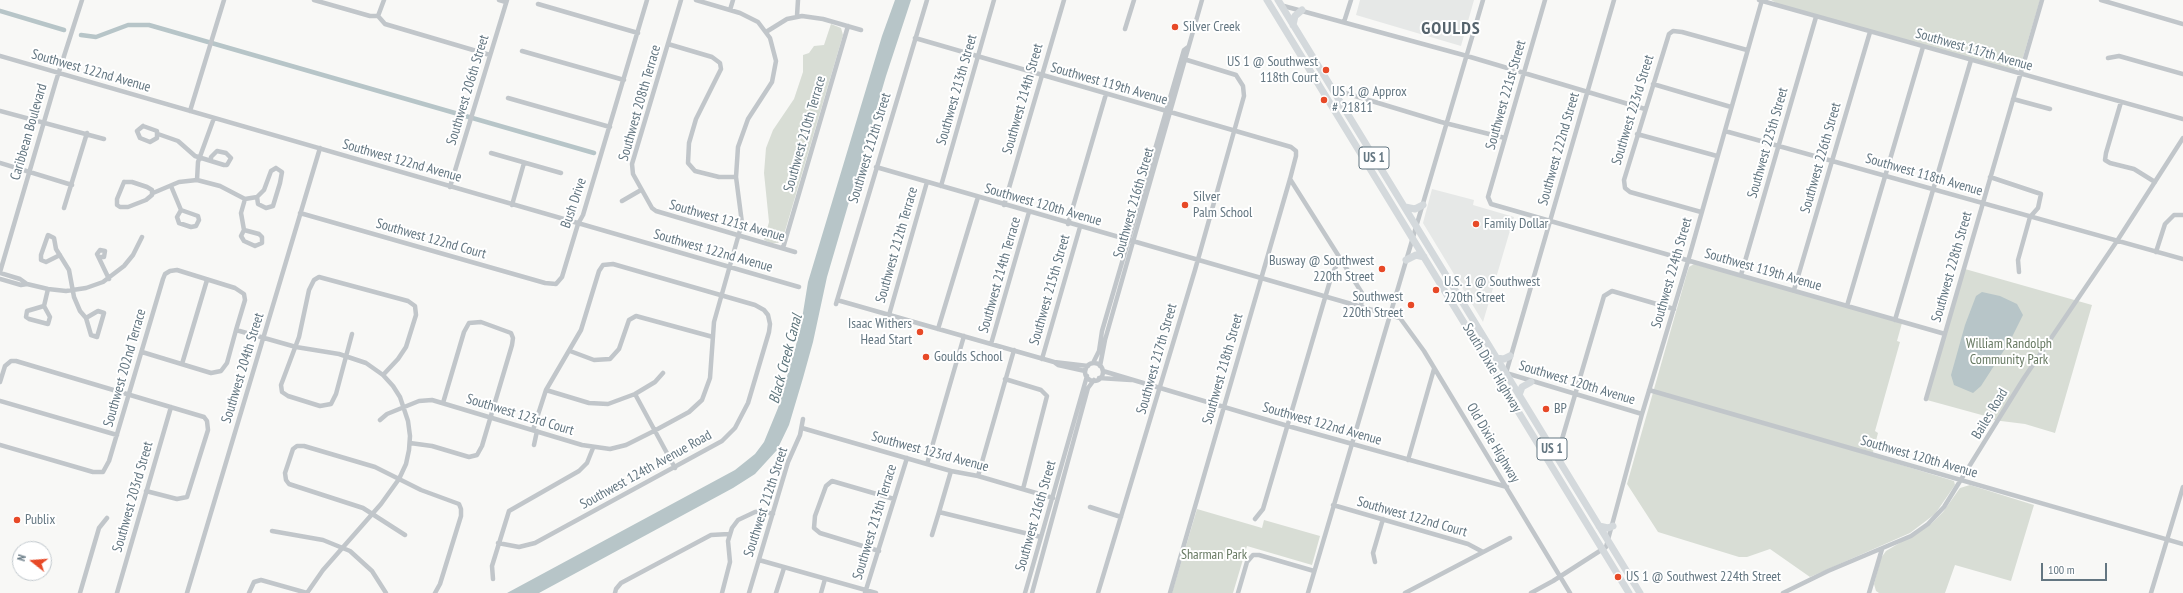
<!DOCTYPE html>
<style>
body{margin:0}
#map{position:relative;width:2183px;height:593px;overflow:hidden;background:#f8f8f6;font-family:"PT Sans Narrow",sans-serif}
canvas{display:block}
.north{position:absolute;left:12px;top:541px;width:40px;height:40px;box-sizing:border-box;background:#fff;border:1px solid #c1c8cd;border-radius:50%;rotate:287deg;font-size:11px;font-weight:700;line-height:16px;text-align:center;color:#637681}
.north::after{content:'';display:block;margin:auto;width:14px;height:18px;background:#e74927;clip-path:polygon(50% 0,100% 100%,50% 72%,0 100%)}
.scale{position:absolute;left:2041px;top:563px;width:66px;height:18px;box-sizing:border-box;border:2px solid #637681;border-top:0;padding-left:5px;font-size:12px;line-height:14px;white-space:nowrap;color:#637681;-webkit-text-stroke:3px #fff;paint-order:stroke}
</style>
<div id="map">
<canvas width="2183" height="593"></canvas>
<div class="north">N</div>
<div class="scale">100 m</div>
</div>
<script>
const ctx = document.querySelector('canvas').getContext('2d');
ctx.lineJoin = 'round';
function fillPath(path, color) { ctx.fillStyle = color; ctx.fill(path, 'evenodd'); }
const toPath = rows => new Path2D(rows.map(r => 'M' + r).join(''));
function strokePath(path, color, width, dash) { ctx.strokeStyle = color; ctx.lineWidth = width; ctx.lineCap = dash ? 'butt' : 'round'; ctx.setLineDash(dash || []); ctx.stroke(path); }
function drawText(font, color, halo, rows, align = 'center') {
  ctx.font = font + ' "PT Sans Narrow",sans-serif'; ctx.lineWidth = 4; ctx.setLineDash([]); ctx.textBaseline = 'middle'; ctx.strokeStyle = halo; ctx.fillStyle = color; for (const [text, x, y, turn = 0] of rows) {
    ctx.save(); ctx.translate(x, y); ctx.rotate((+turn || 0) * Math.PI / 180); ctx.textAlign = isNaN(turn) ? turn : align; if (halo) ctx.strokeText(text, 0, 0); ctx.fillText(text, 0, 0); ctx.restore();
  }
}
const built = toPath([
 [1360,0,1474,0,1461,46,1356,15],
 [1432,189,1474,200,1473,205,1514,217,1483,322,1423,223]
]);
const green = toPath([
 [1771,0,2040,0,2021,64,2014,70,1778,4],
 [831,24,841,28,843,35,783,238,778,243,771,243,764,240,769,222,764,173,766,148,773,130,794,99,803,72,803,55,809,53,814,46,824,45],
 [1694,264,1902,323,1897,341,1900,342,1875,431,1878,433,1872,456,1954,481,1955,485,1935,514,1910,533,1810,577,1770,549,1747,557,1739,557,1658,532,1627,484,1687,273,1689,267],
 [1965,269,2092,305,2055,433,2025,424,1993,420,1989,417,1927,400],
 [1970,485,2034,505,2011,581,1955,565,1945,593,1879,593,1876,591,1874,584,1881,558,1886,551,1931,524,1943,512,1960,488],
 [1197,509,1262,528,1264,520,1320,536,1312,565,1247,546,1233,593,1172,593]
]);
const water = toPath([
 [895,0,911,0,886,76,827,277,813,342,803,378,789,425,777,450,755,474,733,488,539,593,507,593,735,470,755,454,764,442,778,408,800,331,808,282,882,36],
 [1982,292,2000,296,2017,304,2023,315,2010,341,1981,386,1973,393,1954,385,1951,375,1965,325,1976,296]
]);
const canal = toPath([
 [0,11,64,30],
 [81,35,96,37,128,25,149,25,594,153]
]);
const minor = toPath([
 [314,0,370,16,378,16],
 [499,0,506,2],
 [681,0,632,164,633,174,652,208,656,211,795,252],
 [1545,0,1488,197,1491,204,1945,334],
 [1614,0,1506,373,1642,414],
 [1759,0,2183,119],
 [2101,0,2183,24],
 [538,4,638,33],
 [1280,5,1467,56,1645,109],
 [730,10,733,0],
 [378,16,385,24,490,55],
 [378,16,384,0],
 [797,16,798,0],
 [1344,22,1351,0],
 [1125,29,1134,0],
 [766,32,787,19,802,16,823,19,861,30],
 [915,38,1291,147,1296,151,1296,156,1290,179,1170,593],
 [668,44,712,57,720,63,721,69,696,119,689,143,688,163,695,171,719,177,736,177],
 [522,51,624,80],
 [0,56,799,287],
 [2108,58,2119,56,2183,74],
 [1653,84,1731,107],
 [1332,89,1441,122,1505,138],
 [508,98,610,127],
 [2013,99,2050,109],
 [2121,102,2106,153,2105,160,2110,163,2134,169,2155,182],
 [0,111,104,139],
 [190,111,224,0],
 [143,126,157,131,157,138,150,142,140,138,137,131,143,126],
 [1725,131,2183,259],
 [158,134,178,141,195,156,211,161,224,165,227,165,231,158,226,153,217,151,211,157,211,161],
 [1637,134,1717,156],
 [491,153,561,173],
 [0,163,72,185],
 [876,167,1400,318,1424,351,1570,593],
 [276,168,282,172,280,183,273,206,266,208,258,204,257,197,264,190,271,171,276,168],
 [1990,177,2041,194,2038,208,2030,217],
 [1290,179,1362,293,1361,308],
 [197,180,198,162,214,118],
 [124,182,132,182,147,187,152,190,152,195,146,200,128,207,120,207,117,205,117,199,124,182],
 [171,186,181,210],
 [941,186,994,0],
 [450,187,507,0],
 [153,193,179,182,197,180,220,186,245,199,257,197],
 [622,201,641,190],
 [512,205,524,163],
 [1004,205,1064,0],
 [64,208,87,133],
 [181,210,198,216,199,220,196,226,191,227,179,223,177,217,181,210],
 [1701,212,1630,192,1625,188,1624,180,1669,34,1673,31,1682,32,1747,50],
 [300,213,545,283,556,284,562,277,578,224,583,215,647,0],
 [1068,224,1106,94],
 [244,230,259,234,262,237,262,243,255,246,244,241,241,236,244,230],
 [244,230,241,213,245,199],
 [783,248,848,26],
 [2156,252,2165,224,2174,215,2183,215],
 [60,255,46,262,41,260,41,255,48,235,54,238,56,249,69,270,74,297,80,311,86,318,91,335,97,337,104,313,98,311,86,318],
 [99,257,104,257,105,251,100,250,97,254,109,279],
 [0,272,56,81,82,0],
 [2019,272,2018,260,2030,217],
 [0,273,20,279,27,284,48,289,66,291,86,288,103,282,124,266,133,255,142,237],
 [1741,275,1816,17],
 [0,279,21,285,27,284],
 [1794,290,1870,32],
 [837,300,1054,362,1058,365,1085,371],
 [836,304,927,0],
 [44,306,50,317,48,324,29,319,26,317,27,311,44,306],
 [44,306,48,289],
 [1847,306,1923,47],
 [889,315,927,182],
 [1895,320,1971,60],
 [938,329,978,197],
 [236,330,296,347,339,354,366,363,383,375,393,386,400,397,408,421,410,436,409,450,406,464,399,479,381,504,323,570,307,593],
 [352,334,336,394,331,404,320,406,288,396,282,392,281,385,299,337,309,290,314,280,319,277,408,301,415,306,416,315,406,347,398,359,383,375],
 [991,344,1029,212],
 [570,351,594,360,610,359,619,349,629,320,636,316,713,337],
 [1042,359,1080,227],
 [1054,362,1088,366],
 [1093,363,1099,351,1102,331,1184,50,1188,47],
 '1085 372a9 9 0 1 1 18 0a9 9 0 1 1-18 0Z',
 [182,364,207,280],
 [1100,366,1105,340,1202,0],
 [1103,371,1288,426,1507,487],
 [1099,378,1131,380],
 [1005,379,1041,390,1047,396,1023,489],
 [0,382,5,366,11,361,16,361,204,417,207,421,208,430,187,497,177,499,146,491],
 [546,390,589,403,608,404,635,394,655,382,663,373],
 [1649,390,2183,544],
 [635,394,675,468],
 [1926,399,2042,0],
 [0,401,117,435],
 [380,420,387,414,419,401,432,400,582,445,610,449,626,445,654,431,689,412,702,400,710,378,714,322,742,223,736,177,738,147,748,119,772,82,776,61,770,38,758,22,740,13,696,0],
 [802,428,951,471,978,476,1053,498],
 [410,443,432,446,469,457,477,455,482,446,512,345,513,338,511,333,481,322,469,323,464,332,443,403],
 [0,445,93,472,103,472,109,461,163,279,165,274,170,271,177,270,235,288,244,294,245,300,236,330,227,363,221,371,211,373,142,352],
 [534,445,537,431],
 [1560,446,1604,296,1612,291,1674,309],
 [1408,460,1434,369],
 [927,464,964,336],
 [951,471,939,512,1041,537],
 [978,476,1014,350],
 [1333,505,1468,544,1483,552],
 [1090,507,1121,517],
 [1255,519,1263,509,1332,274,1340,259],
 [272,531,323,540,350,551,372,571,386,593],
 [405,535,363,508,289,484,286,480,285,473,293,449,297,446,304,446,375,467,421,490,459,504,461,509,461,516,440,584,435,593],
 [932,535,939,512],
 [498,543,519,547,535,543,722,441,735,428,748,403,769,332,770,324,768,315,764,310,755,305,613,264,603,265,599,271,581,330,546,390,533,430],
 [879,551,820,533,814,528,815,516,826,486,832,481,894,499],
 [759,560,876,593],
 [1375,562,1373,553,1383,519],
 [493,579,492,566,509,511,579,471,587,463,593,448],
 [80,593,99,528,107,518],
 [117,593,171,407],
 [187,593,320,148],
 [249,593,254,582,261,580,307,593],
 [615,593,616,589,621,583,711,535,729,534],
 [722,593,730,562,728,541,732,528,738,520,755,512,762,511,773,514],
 [749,593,788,462,800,435,803,419],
 [776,593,784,568],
 [821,593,825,579],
 [865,593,907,458],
 [1025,593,1087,376],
 [1032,593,1088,388,1094,380],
 [1098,593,1195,270,1244,96,1243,86,1236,75,1187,60],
 [1238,593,1247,562,1253,555,1259,555,1314,571],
 [1308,593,1483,0],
 [1405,593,1510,538],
 [1531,593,1553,581,1606,547,1642,414,1688,261,1762,0],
 [1783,593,1828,571,1911,536,1928,524,1944,507,2024,378,2117,241,2183,138],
 [1869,593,1882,549],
 [2151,593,2183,487]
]);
const highway = toPath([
 [1267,0,1629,593],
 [1278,0,1640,593],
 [1293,25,1295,16,1302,10],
 [1405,207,1415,209,1423,205],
 [1406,260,1416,255,1424,257],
 [1496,358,1504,359,1510,356],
 [1519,395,1522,387,1531,382],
 [1599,526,1608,528,1613,526]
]);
const markers = [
 [1175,27,4,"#e74927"],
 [1326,70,4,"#e74927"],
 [1324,100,4,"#e74927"],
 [1185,205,4,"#e74927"],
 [1476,224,4,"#e74927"],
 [1382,269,4,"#e74927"],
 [1436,290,4,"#e74927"],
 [1411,305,4,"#e74927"],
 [920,332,4,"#e74927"],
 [926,357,4,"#e74927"],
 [1546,409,4,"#e74927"],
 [17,520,4,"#e74927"],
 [1618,577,4,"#e74927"]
];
const shields = [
 [1374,158,30],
 [1552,449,30]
];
const shieldNames = [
 ["US 1",1374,158],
 ["US 1",1552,449]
];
const poiNames = [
 ["Silver Creek",1183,27],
 ["US 1 @ Southwest",1318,62,"right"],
 ["118th Court",1318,78,"right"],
 ["US 1 @ Approx",1332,92],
 ["# 21811",1332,108],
 ["Silver",1193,197],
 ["Palm School",1193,213],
 ["Family Dollar",1484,224],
 ["Busway @ Southwest",1374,261,"right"],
 ["220th Street",1374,277,"right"],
 ["U.S. 1 @ Southwest",1444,282],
 ["220th Street",1444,298],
 ["Southwest",1403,297,"right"],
 ["220th Street",1403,313,"right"],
 ["Isaac Withers",912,324,"right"],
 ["Head Start",912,340,"right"],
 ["Goulds School",934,357],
 ["BP",1554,409],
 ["Publix",25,520],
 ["US 1 @ Southwest 224th Street",1626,577]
];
const streetNames = [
 ["Southwest 117th Avenue",1974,50,16],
 ["Southwest 122nd Avenue",91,71,16],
 ["Southwest 119th Avenue",1109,84,16],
 ["Southwest 206th Street",468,90,-73],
 ["Southwest 213th Street",957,90,-74],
 ["Southwest 221st Street",1506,95,-74],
 ["Southwest 214th Street",1023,99,-74],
 ["Southwest 208th Terrace",640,103,-74],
 ["Southwest 223rd Street",1633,110,-73],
 ["Caribbean Boulevard",29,132,-74],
 ["Southwest 210th Terrace",805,134,-74],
 ["Southwest 225th Street",1768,143,-74],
 ["Southwest 212th Street",870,148,-73],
 ["Southwest 222nd Street",1559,149,-74],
 ["Southwest 226th Street",1821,158,-74],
 ["Southwest 122nd Avenue",402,161,16],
 ["Southwest 118th Avenue",1924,175,16],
 ["Bush Drive",574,203,-71],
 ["Southwest 216th Street",1134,203,-74],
 ["Southwest 120th Avenue",1043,205,16],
 ["Southwest 121st Avenue",727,221,16],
 ["Southwest 122nd Court",431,239,16],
 ["Southwest 212th Terrace",897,245,-74],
 ["Southwest 122nd Avenue",713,251,16],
 ["Southwest 228th Street",1952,267,-74],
 ["Southwest 119th Avenue",1763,270,16],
 ["Southwest 224th Street",1672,273,-74],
 ["Southwest 214th Terrace",1000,275,-74],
 ["Southwest 215th Street",1050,290,-74],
 ["Southwest 217th Street",1157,359,-74],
 ["Southwest 202nd Terrace",125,368,-74],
 ["Southwest 204th Street",243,368,-73],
 ["South Dixie Highway",1492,368,59],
 ["Southwest 218th Street",1223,369,-74],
 ["Southwest 120th Avenue",1577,383,17],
 ["Bailes Road",1990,414,-59],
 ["Southwest 123rd Court",520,415,17],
 ["Southwest 122nd Avenue",1322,424,16],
 ["Old Dixie Highway",1493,443,59],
 ["Southwest 123rd Avenue",930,452,15],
 ["Southwest 120th Avenue",1919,457,16],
 ["Southwest 124th Avenue Road",646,470,-29],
 ["Southwest 203rd Street",133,497,-74],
 ["Southwest 212th Street",766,502,-72],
 ["Southwest 216th Street",1036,516,-74],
 ["Southwest 122nd Court",1412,517,16],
 ["Southwest 213th Terrace",875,522,-73]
];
const parkNames = [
 ["William Randolph",2009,344],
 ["Community Park",2009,360],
 ["Sharman Park",1214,555]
];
const waterNames = [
 ["Black Creek Canal",786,359,-75]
];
const districtNames = [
 ["GOULDS",1451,29]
];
fillPath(built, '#e6e8e7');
fillPath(green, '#d8ddd5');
fillPath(water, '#b7c5c8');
strokePath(canal, '#b7c5c8', 4.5);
strokePath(minor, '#c1c6ca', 4.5);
strokePath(highway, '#d4d9dc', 7);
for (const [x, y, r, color] of markers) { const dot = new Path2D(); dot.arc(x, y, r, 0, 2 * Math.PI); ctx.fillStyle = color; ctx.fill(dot); strokePath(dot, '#fff', 1.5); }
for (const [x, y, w] of shields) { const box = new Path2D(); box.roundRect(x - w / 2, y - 11, w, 22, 3); ctx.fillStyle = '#fff'; ctx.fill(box); strokePath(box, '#637681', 1); }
drawText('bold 13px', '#637681', null, shieldNames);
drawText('14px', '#637681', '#fff', poiNames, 'left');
drawText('14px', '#637681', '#fff', streetNames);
drawText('14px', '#677962', '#fff', parkNames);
drawText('italic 15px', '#5e757c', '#fff', waterNames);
ctx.letterSpacing = '1px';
drawText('bold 18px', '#55636c', '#fff', districtNames);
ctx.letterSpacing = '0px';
</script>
